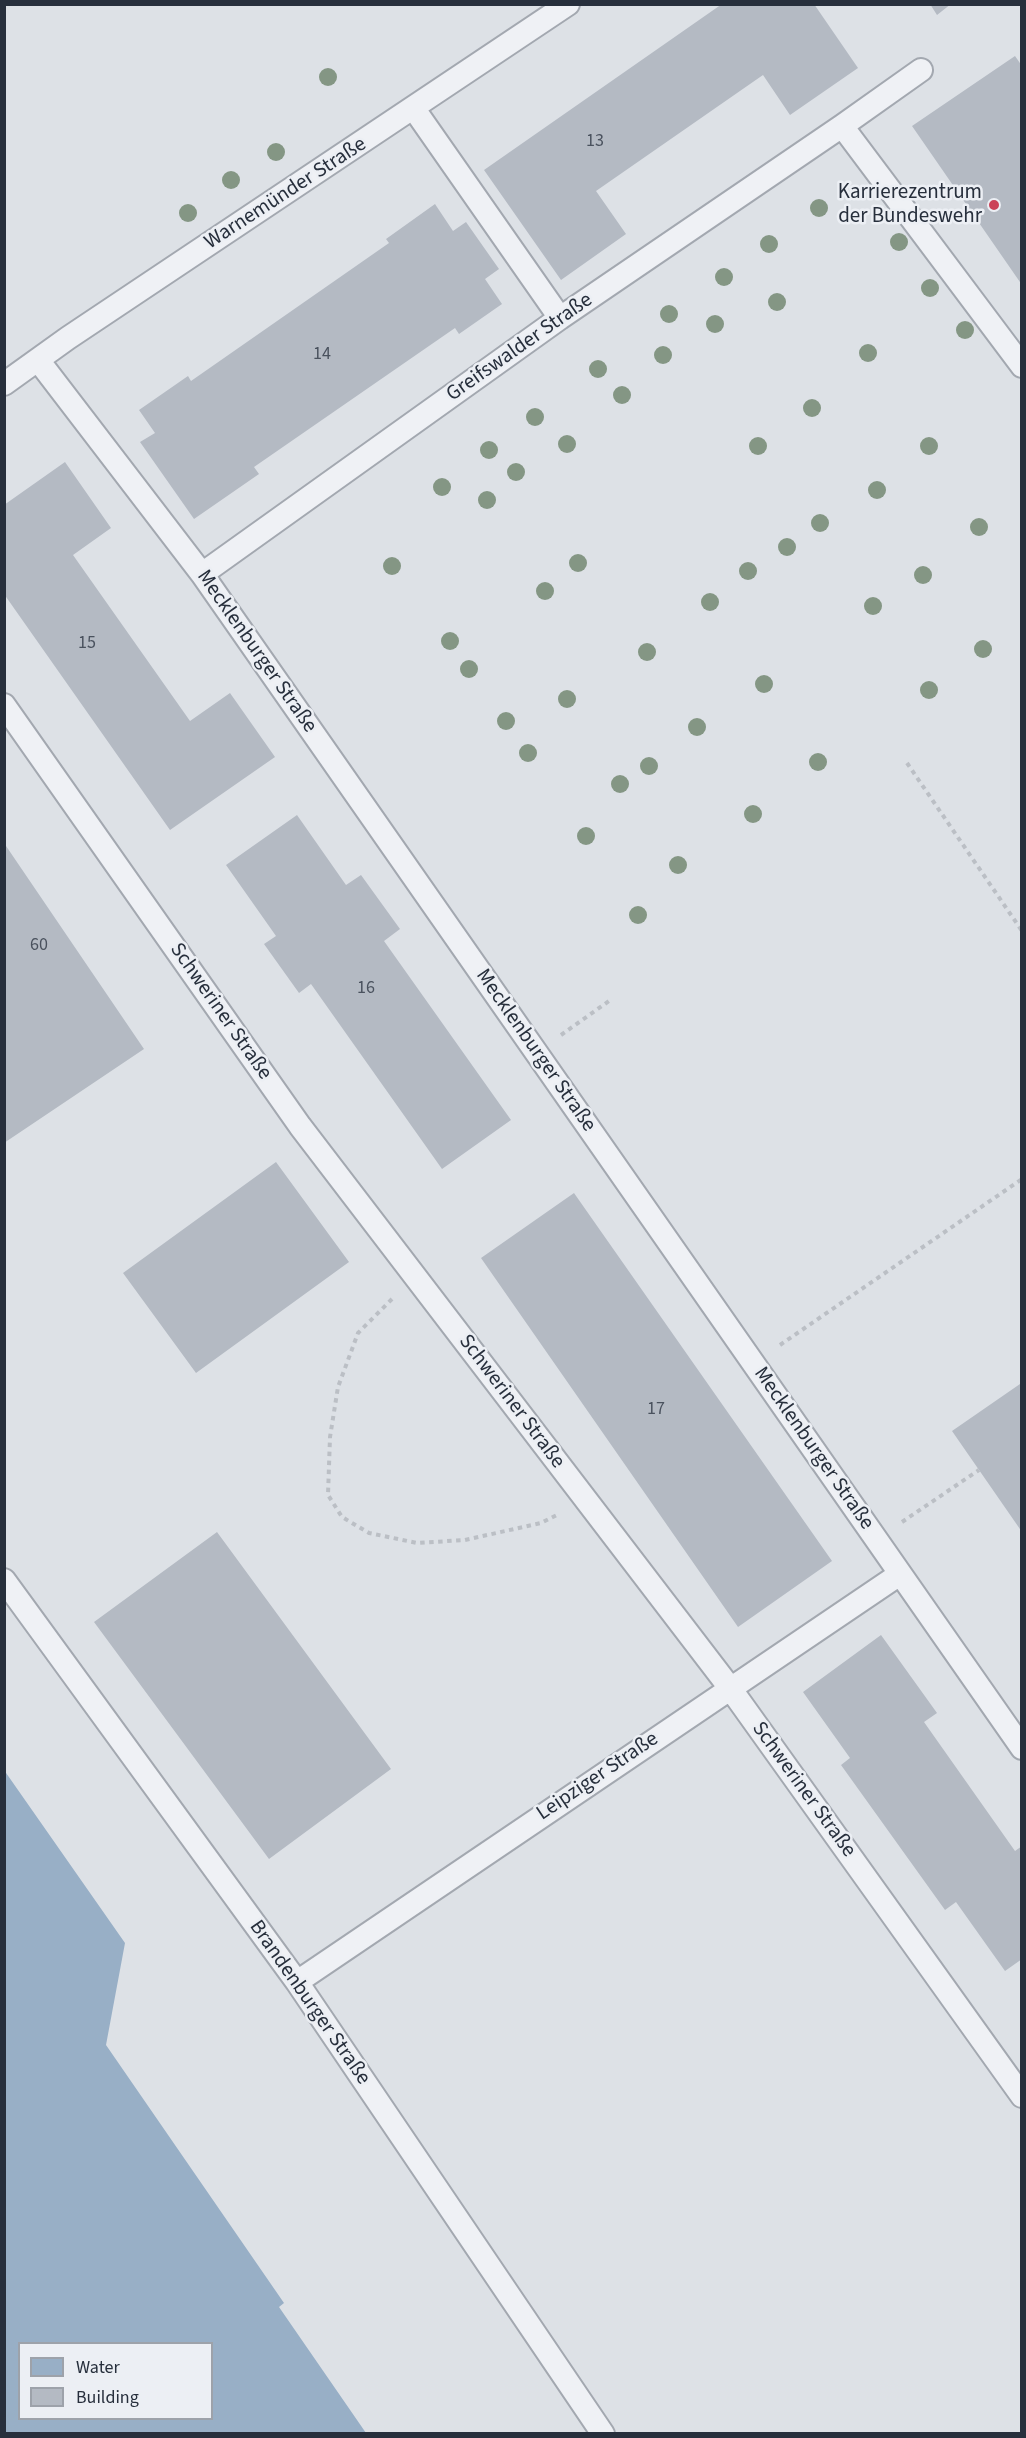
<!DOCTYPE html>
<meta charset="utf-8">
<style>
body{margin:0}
#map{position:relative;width:1026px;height:2438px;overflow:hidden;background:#dde1e6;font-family:"Source Sans 3",sans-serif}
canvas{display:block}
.frame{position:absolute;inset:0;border:6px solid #272f3c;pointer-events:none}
.legend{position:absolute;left:18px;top:2342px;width:195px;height:78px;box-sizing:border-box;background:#eceff4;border:2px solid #9da2aa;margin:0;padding:8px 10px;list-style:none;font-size:18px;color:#272f3c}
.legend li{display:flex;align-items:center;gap:12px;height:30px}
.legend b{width:30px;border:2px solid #9da2aa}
</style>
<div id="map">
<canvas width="1026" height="2438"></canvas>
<div class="frame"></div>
<ul class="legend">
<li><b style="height:16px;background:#98afc6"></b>Water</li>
<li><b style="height:16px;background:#b4bac3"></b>Building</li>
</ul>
</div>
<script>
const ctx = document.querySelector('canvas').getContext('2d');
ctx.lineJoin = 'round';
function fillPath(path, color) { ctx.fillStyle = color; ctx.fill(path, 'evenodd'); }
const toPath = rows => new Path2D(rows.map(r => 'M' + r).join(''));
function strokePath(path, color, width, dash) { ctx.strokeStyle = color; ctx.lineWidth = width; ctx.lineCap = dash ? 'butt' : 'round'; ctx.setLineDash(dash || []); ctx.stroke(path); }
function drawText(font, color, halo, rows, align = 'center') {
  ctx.font = font + ' "Source Sans 3",sans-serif'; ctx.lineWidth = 5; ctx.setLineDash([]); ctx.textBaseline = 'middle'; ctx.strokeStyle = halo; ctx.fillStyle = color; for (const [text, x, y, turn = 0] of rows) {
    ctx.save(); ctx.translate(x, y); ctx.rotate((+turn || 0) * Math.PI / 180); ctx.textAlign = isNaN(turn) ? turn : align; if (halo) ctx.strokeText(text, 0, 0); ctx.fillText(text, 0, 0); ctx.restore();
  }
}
const water = toPath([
 [4,1770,125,1943,106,2045,284,2303,279,2307,366,2433,5,2433],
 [20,2344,212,2344,212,2418,20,2418]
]);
const building = toPath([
 [722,4,814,4,858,68,790,115,763,75,596,191,626,234,561,280,484,170],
 [930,4,951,4,937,15],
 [1015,56,1022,66,1022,285,912,126],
 [435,204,453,231,466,222,499,269,485,279,502,304,459,334,455,328,254,467,259,474,194,519,140,442,155,433,139,410,188,376,191,381,389,243,386,239],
 [65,462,111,528,73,555,190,721,230,693,275,757,170,830,4,594,4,505],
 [297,815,346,885,361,875,400,929,384,941,511,1120,442,1169,311,984,299,993,264,944,276,936,226,865],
 [4,843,144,1049,4,1143],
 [276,1162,349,1262,196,1373,123,1273],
 [574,1193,832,1561,738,1627,481,1258],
 [1020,1384,1022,1386,1022,1532,952,1431],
 [217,1532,391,1769,269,1859,94,1622],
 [881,1635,937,1713,924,1722,1015,1851,1022,1846,1022,1959,1005,1971,956,1902,945,1910,841,1765,850,1758,803,1692]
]);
const path = toPath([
 [907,763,1022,931],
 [561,1035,609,1001],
 [392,1299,358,1333,338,1387,330,1437,328,1495,342,1517,369,1533,417,1543,465,1540,541,1523,559,1514],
 [780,1345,1022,1179],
 [902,1522,979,1470]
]);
const service = toPath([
 [414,109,560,318],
 [842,126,1022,366],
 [38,360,202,574,1022,1748],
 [4,384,68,338,568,4],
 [202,574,560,318,842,126,921,70],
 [4,705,300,1126,730,1688,1022,2096],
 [4,1580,297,1982,603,2434],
 [297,1982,900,1574]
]);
const trees = [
 [328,77],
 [276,152],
 [231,180],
 [819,208],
 [188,213],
 [899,242],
 [769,244],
 [724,277],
 [930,288],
 [777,302],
 [669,314],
 [715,324],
 [965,330],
 [868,353],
 [663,355],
 [598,369],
 [622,395],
 [812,408],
 [535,417],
 [567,444],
 [758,446],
 [929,446],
 [489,450],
 [516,472],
 [442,487],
 [877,490],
 [487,500],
 [820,523],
 [979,527],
 [787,547],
 [578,563],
 [392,566],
 [748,571],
 [923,575],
 [545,591],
 [710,602],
 [873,606],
 [450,641],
 [983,649],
 [647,652],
 [469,669],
 [764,684],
 [929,690],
 [567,699],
 [506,721],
 [697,727],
 [528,753],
 [818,762],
 [649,766],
 [620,784],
 [753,814],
 [586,836],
 [678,865],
 [638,915]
];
const markers = [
 [994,205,6,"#cb4258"]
];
const numberNames = [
 ["13",595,142],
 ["14",322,355],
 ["15",87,644],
 ["60",39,946],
 ["16",366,989],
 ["17",656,1410]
];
const poiNames = [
 ["Karrierezentrum",982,193],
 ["der Bundeswehr",982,217]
];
const streetNames = [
 ["Warnemünder Straße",286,194,-33],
 ["Greifswalder Straße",520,348,-35],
 ["Mecklenburger Straße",256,652,55],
 ["Schweriner Straße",220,1012,55],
 ["Mecklenburger Straße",535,1051,55],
 ["Schweriner Straße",511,1402,53],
 ["Mecklenburger Straße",813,1449,55],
 ["Leipziger Straße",598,1777,-34],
 ["Schweriner Straße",803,1790,54],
 ["Brandenburger Straße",309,2003,55]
];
fillPath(water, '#98afc6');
fillPath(building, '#b4bac3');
strokePath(service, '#a3a8b0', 26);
strokePath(path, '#bbbfc5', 4, [4.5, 4.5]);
strokePath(service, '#eff1f5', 22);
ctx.fillStyle = '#849684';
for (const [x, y] of trees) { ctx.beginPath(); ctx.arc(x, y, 9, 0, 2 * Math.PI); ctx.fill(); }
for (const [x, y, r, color] of markers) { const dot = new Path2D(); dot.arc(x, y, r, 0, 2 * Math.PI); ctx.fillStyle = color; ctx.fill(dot); strokePath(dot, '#eceff4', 2); }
drawText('18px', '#4a525e', null, numberNames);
drawText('21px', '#272f3c', '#eceff4', poiNames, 'right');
drawText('21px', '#272f3c', '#eceff4', streetNames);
</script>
